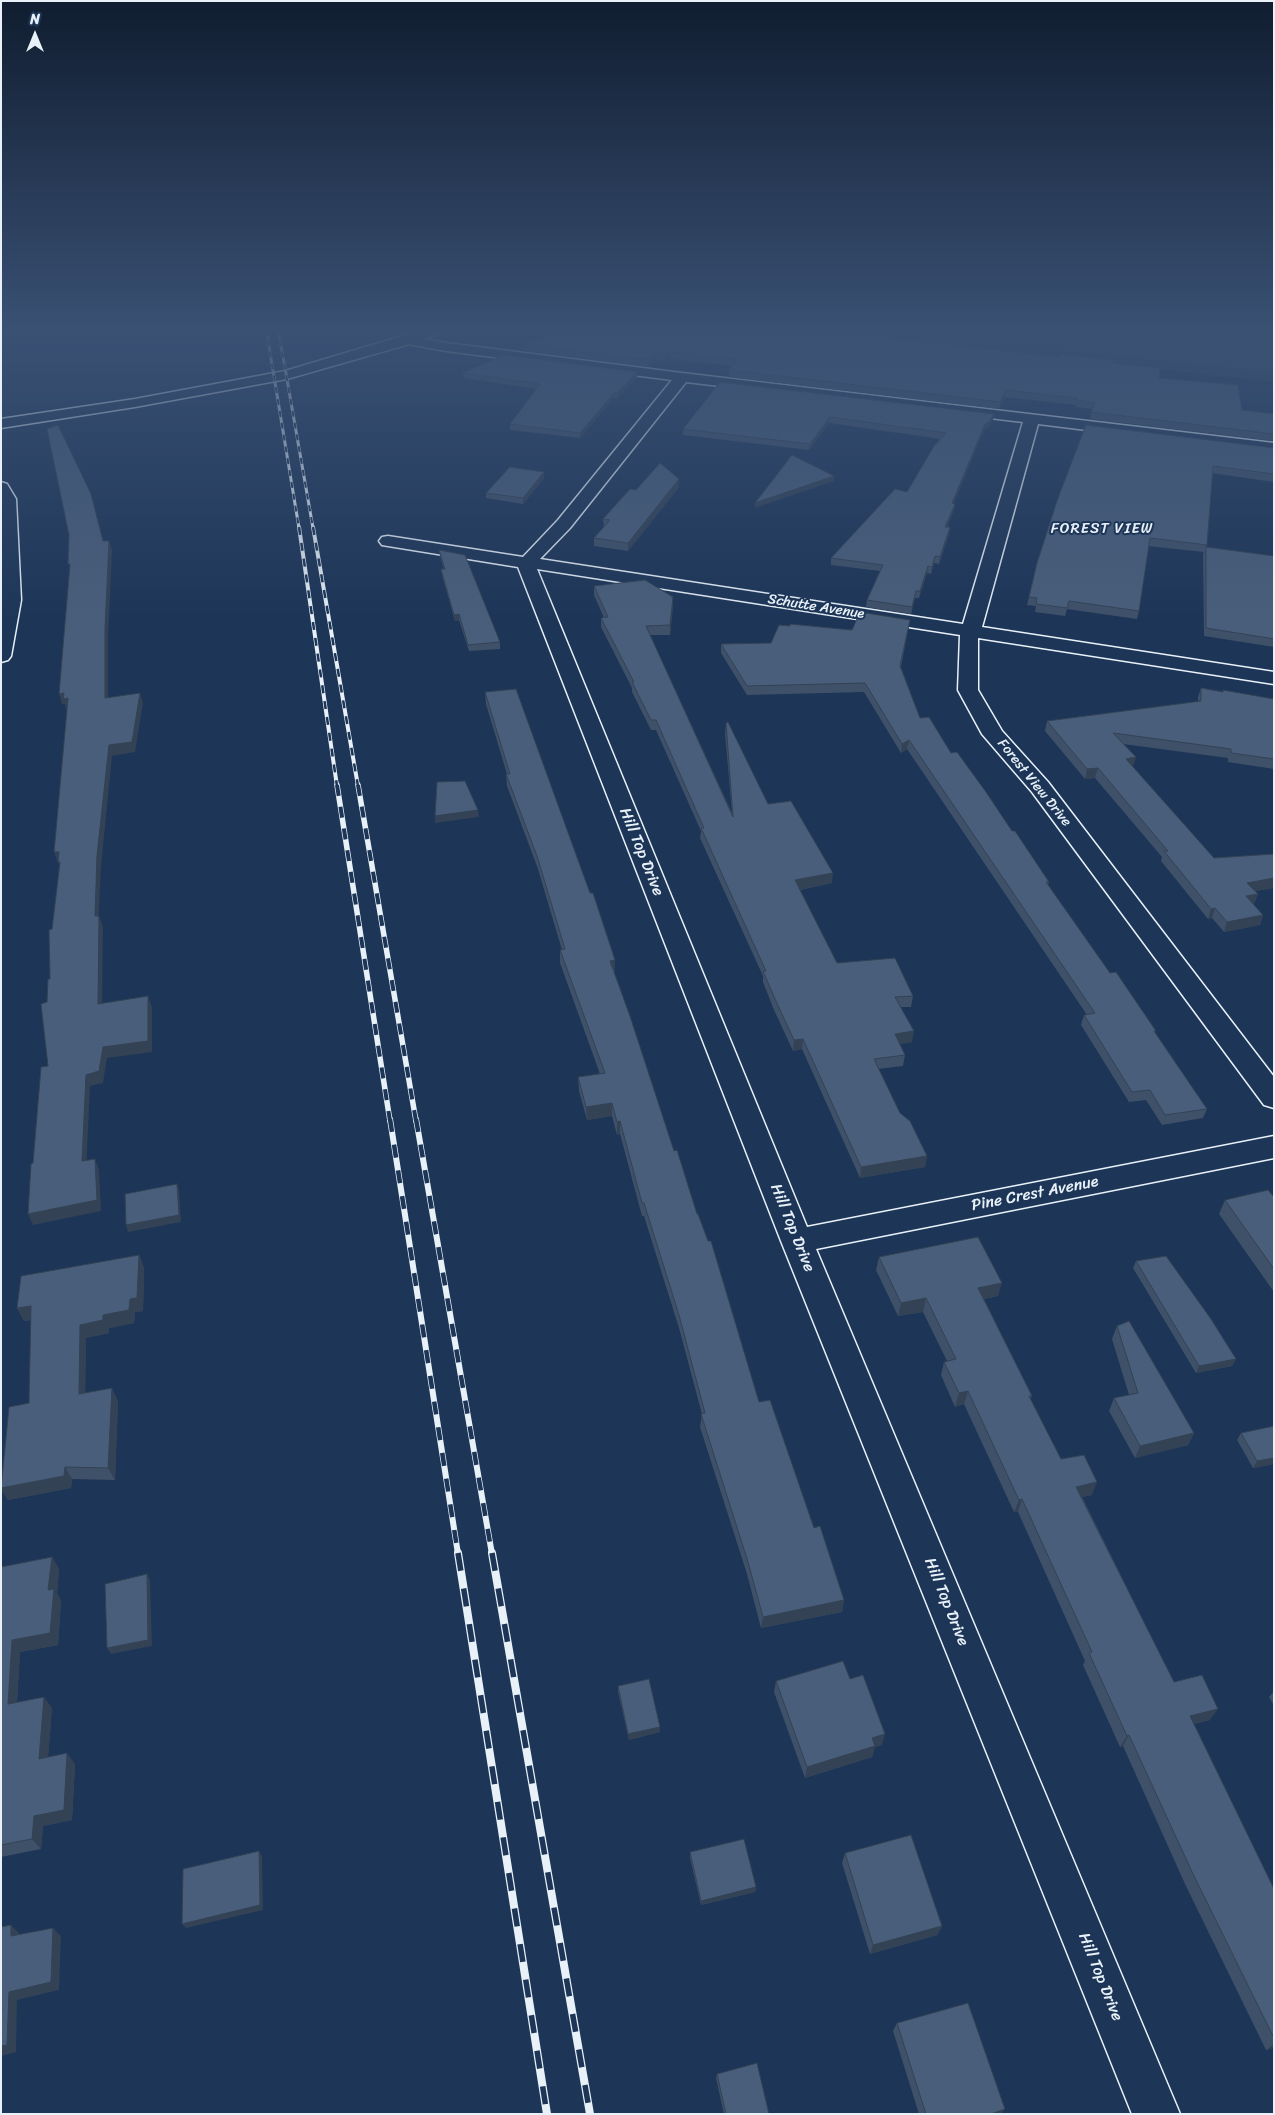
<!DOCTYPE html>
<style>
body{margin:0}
#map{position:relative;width:1275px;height:2115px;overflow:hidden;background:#1d3557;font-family:Sriracha,sans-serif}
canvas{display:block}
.frame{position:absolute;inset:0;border:2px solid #e8f1f8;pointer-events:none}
.north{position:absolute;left:10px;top:10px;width:50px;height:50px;-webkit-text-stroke:4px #1d3557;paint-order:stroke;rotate:0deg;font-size:14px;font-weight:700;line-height:20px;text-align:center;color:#e8f1f8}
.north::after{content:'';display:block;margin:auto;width:18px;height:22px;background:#e8f1f8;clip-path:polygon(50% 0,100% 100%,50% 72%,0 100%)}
</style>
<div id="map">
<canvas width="1275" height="2115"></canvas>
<div class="frame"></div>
<div class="north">N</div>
</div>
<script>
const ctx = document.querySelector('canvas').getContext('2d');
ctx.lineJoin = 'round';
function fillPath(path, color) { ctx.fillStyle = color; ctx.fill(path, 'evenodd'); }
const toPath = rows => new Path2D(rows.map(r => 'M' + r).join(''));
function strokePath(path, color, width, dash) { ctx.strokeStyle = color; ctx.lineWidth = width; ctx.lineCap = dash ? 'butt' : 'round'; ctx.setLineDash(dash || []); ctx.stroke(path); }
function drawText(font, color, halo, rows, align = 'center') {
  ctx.font = font + ' Sriracha,sans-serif'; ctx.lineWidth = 4; ctx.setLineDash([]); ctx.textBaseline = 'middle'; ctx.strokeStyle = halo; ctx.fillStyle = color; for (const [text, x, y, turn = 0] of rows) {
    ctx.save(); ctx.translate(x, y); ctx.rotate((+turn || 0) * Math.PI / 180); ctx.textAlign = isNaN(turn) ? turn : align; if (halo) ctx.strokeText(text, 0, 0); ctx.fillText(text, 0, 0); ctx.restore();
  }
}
const built = toPath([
 [788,328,1274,328,1274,382]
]);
const green = toPath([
 [1082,328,1274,328,1274,372,1060,349,1074,333]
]);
const street = toPath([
 [408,336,446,343,682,373,1274,443,1274,453,1038,424,982,627,1274,672,1274,684,978,638,978,690,1002,731,1048,782,1274,1077,1274,1108,1264,1105,1032,792,982,734,958,690,960,635,537,569,807,1227,1274,1136,1274,1158,816,1249,1180,2114,1132,2114,781,1241,518,567,388,546,382,545,379,541,382,537,388,536,523,557,558,520,672,380,446,351,403,343,401,340,403,337,408,336],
 [686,382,1023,422,963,624,540,559,570,528,686,382],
 [1,482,7,484,16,499,21,600,11,656,8,660,1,662,1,482]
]);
const secondary = toPath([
 [429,328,448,328,446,331,413,343,287,379,135,407,1,428,1,419,135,399,285,371,429,328]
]);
const railFar4 = toPath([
 [266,328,299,528],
 [278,328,313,528]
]);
const railFar3 = toPath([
 [299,527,337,786],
 [313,527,358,786]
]);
const railFar2 = toPath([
 [337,785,390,1121],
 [358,785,416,1121]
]);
const railFar1 = toPath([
 [390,1119,458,1554],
 [416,1119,492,1554]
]);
const rail = toPath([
 [458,1553,547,2114],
 [492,1553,590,2114]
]);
const wall = toPath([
 [525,345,1059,357,1114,363,1159,378,1242,410,1274,414,1274,441,1090,419,1092,409,1075,407,1076,405,1005,397,999,409,729,377,729,370,732,366,671,359,665,362,655,359,648,367,525,351],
 [463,373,637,377,617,399,614,398,580,438,510,430,510,424,536,389,464,378],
 [720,382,993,420,988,428,984,430,953,504,955,504,954,510,947,527,949,534,939,564,934,563,931,574,927,573,919,598,915,598,911,614,866,607,867,600,880,571,831,565,831,558,907,492,941,439,829,423,809,450,683,435,683,429],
 [1274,447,1274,482,1212,473,1206,547,1274,556,1274,647,1204,636,1203,554,1204,552,1148,546,1139,611,1137,619,1067,609,1065,616,1035,612,1036,606,1027,605,1037,563,1058,498],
 [544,478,523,504,486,498,486,493],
 [679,487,628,551,594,546,594,538,604,527,603,519,636,490],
 [439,550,500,642,500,649,469,651,459,620,455,621,442,575,441,569,444,569,440,556],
 [594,586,673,606,670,635,650,635,732,813,725,733,726,723,768,804,832,883,800,890,837,963,913,996,911,1007,901,1007,912,1042,900,1044,905,1055,903,1066,878,1069,900,1113,927,1156,925,1167,860,1178,802,1049,793,1051,774,1010,763,982,763,976,700,838,701,831,656,730,651,730,632,692,632,688,601,627,601,618,604,618,594,595],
 [910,620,901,667,920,718,951,753,1012,831,1049,882,1048,885,1110,973,1155,1034,1207,1109,1203,1118,1162,1125,1146,1100,1129,1102,1081,1025,1084,1015,1087,1015,907,749,901,753,864,692,747,695,721,653,721,644,771,643],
 [1201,688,1274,699,1274,769,1228,762,1228,758,1123,744,1133,767,1214,858,1274,854,1274,888,1255,891,1258,894,1254,904,1253,904,1263,915,1260,925,1224,932,1212,918,1208,919,1161,861,1162,857,1095,778,1085,779,1045,731,1047,721,1198,702,1198,697],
 [485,692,590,893,615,960,615,973,614,973,674,1151,697,1214,759,1402,814,1528,844,1600,842,1612,761,1628,747,1574,700,1427,702,1414,679,1328,644,1216,642,1216,620,1134,617,1135,612,1116,587,1120,579,1091,578,1077,600,1074,560,963,560,950,562,950,538,869,507,786,506,774,507,774,486,704],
 [1274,1197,1274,1292,1219,1214,1225,1200],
 [139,1255,144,1268,143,1311,135,1312,134,1323,109,1328,109,1333,86,1338,85,1393,118,1401,115,1480,72,1479,71,1488,8,1500,1,1489,1,1483,29,1403,31,1320,24,1321,17,1308],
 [879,1257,998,1296,984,1299,1032,1396,1030,1400,1061,1459,1092,1495,1082,1497,1174,1682,1210,1720,1194,1724,1274,1889,1274,2048,1266,2050,1185,1884,1123,1746,1120,1747,1083,1665,1085,1661,1018,1512,1014,1512,964,1404,955,1407,941,1375,944,1362,947,1361,923,1312,898,1316,876,1270],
 [1136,1261,1236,1359,1232,1366,1196,1373,1133,1268],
 [1117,1326,1194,1433,1188,1445,1135,1458,1109,1411,1114,1398,1129,1395,1112,1339],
 [1274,1426,1274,1464,1253,1468,1237,1440,1241,1433],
 [52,1557,59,1569,57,1593,61,1601,58,1645,20,1652,17,1702,52,1708,48,1757,75,1764,72,1820,43,1826,41,1849,1,1857,1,1567],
 [850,1679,882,1745,875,1747,872,1757,805,1778,774,1692,776,1681],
 [618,1686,660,1732,629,1740,618,1692],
 [1274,1691,1274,1706,1269,1697],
 [690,1852,756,1887,755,1892,701,1905,690,1858],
 [845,1853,942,1926,937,1935,870,1954,842,1863],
 [897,2023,1001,2114,919,2114,893,2031],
 [717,2074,769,2114,724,2114,716,2078]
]);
const shadedWall = toPath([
 [671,352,671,359,665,362,665,355],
 [655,353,655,359,648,367,648,360],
 [637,372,637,377,617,399,617,393],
 [1006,390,1005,397,999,409,1000,402],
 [614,393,614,398,580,438,580,433],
 [994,414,993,420,988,428,984,430,951,510,952,503,985,424],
 [830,417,829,423,809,450,810,444],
 [544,472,544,478,523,504,523,498],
 [834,476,834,481,755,508,755,503],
 [679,479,679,487,628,551,628,543],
 [955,504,954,510,944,533,945,527],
 [950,527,949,534,939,564,940,557],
 [109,541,112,550,108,639,108,709,105,698,105,629],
 [935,556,934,563,931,574,932,567],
 [928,566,927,573,919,598,920,591],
 [673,597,673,606,670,635,670,625],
 [459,614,459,620,455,621,454,615],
 [64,693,68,698,71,709,66,709,65,704,62,704,59,694],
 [140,693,143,703,135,752,112,756,101,867,98,927,95,916,97,856,109,745],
 [909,740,907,749,901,753,902,744],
 [1136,757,1133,767,1126,759],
 [1098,768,1095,778,1085,779,1087,769],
 [478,810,479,817,435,823,435,816],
 [54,852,59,852,62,873,59,863,58,863],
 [833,873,832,883,794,891,795,880],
 [1274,878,1274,888,1244,893,1247,883],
 [1258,894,1254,904,1243,906,1246,896],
 [1215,908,1212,918,1208,919,1211,909],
 [1263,915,1260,925,1224,932,1227,922],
 [99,916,103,927,102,1015,98,1004],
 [615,960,615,973,610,974,610,961],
 [148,996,152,1007,152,1052,107,1058,103,1083,90,1086,86,1173,82,1161,86,1075,103,1047],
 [914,1031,912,1042,894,1045,895,1034],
 [803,1039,802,1049,793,1051,794,1040],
 [612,1103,612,1116,587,1120,586,1107],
 [620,1121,620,1134,617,1135,617,1122],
 [927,1156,925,1167,860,1178,861,1167],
 [95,1159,99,1170,101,1211,33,1225,28,1214],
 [177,1184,179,1190,181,1222,128,1232,126,1225],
 [139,1255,144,1268,143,1311,135,1312,134,1323,109,1328,109,1333,86,1338,85,1407,79,1394,80,1325,103,1315],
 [1002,1283,998,1296,974,1301,978,1288],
 [926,1298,923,1312,898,1316,901,1303],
 [31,1306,37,1319,24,1321,17,1308],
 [1236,1359,1232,1366,1196,1373,1199,1366],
 [112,1388,118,1401,115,1480,108,1468],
 [968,1391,964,1404,955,1407,959,1393],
 [1194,1433,1188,1445,1135,1458,1140,1446],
 [1274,1458,1274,1464,1253,1468,1257,1461],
 [65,1467,72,1479,71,1488,8,1500,1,1489,1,1488],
 [1097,1482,1092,1495,1071,1500,1076,1487],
 [1022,1499,1018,1512,1014,1512,1019,1500],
 [52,1557,59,1569,57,1593,61,1601,58,1645,20,1652,16,1715,8,1704,12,1640,48,1590],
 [147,1574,150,1580,152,1646,111,1654,107,1648],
 [844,1600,842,1612,761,1628,763,1617],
 [44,1697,52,1708,47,1770,39,1759],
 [1218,1709,1210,1720,1182,1727,1190,1716],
 [660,1727,660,1732,629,1740,628,1734],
 [885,1734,882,1745,875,1747,872,1757,805,1778,807,1767,872,1738],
 [1129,1735,1123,1746,1120,1747,1127,1736],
 [67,1753,75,1764,72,1820,43,1826,41,1849,32,1839,34,1816],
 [259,1851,262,1856,263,1910,186,1928,182,1924],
 [756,1887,755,1892,701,1905,701,1901],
 [11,1925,19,1933,19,1945,11,1936],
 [942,1926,937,1935,870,1954,873,1945],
 [53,1928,61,1936,59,1990,17,2000,16,2052,1,2056,1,2046,9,1992],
 [1274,2044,1274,2048,1266,2050],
 [1005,2109,1001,2114,991,2114]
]);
const building = toPath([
 [563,328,806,328,1059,357,1060,354,1114,360,1113,363,1160,368,1159,378,1238,385,1242,410,1274,414,1274,434,1091,412,1095,403,1076,400,1077,398,1006,390,1000,402,729,370,737,360,671,352,665,355,655,353,648,360,525,345,563,328],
 [504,355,637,372,617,393,614,393,580,433,510,424,540,384,463,373,504,355],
 [720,382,994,414,989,422,985,424,952,503,955,504,945,527,950,527,940,557,935,556,932,567,928,566,920,591,916,591,912,607,867,600,883,565,831,558,895,489,907,492,934,446,946,433,830,417,810,444,683,429,720,382],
 [58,425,91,494,103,541,109,541,105,629,105,698,140,693,132,742,109,745,97,856,95,916,99,916,98,1004,148,996,148,1041,103,1047,99,1071,86,1075,82,1161,95,1159,97,1200,28,1214,31,1164,33,1163,41,1067,48,1066,41,1004,47,1002,48,979,50,979,49,930,52,929,60,862,58,862,59,852,54,852,68,698,63,699,64,693,59,694,70,564,68,564,69,535,47,429,58,425],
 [1086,425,1274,448,1274,474,1213,466,1207,545,1150,538,1139,611,1069,601,1067,608,1036,604,1037,598,1029,597,1037,563,1058,498,1086,425],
 [792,455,834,476,755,503,792,455],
 [660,463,679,479,628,543,594,538,610,520,603,519,630,489,636,490,660,463],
 [510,467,544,472,523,498,486,493,510,467],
 [1206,547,1274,556,1274,639,1206,628,1206,547],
 [439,550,465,555,500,642,468,645,459,614,454,615,441,569,445,569,439,550],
 [645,580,673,597,670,625,646,626,733,817,726,723,728,722,768,804,791,801,833,873,795,880,837,963,895,958,913,996,895,997,914,1031,895,1034,905,1055,874,1059,900,1113,910,1121,927,1156,861,1167,803,1039,794,1040,775,999,763,971,766,971,701,828,704,828,656,720,651,720,632,682,634,682,601,618,608,617,594,586,645,580],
 [860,612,910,620,900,666,920,718,929,717,951,753,957,752,986,792,1012,831,1015,831,1049,882,1046,882,1110,973,1116,972,1156,1031,1154,1031,1207,1109,1165,1115,1150,1090,1132,1092,1084,1015,1095,1013,909,740,902,744,865,683,747,686,721,644,771,643,779,625,790,626,790,624,852,630,860,612],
 [1201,688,1223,692,1223,690,1274,699,1274,759,1231,753,1231,749,1113,733,1136,757,1126,759,1214,858,1274,854,1274,878,1247,883,1258,894,1246,896,1263,915,1227,922,1215,908,1211,909,1164,851,1168,851,1098,768,1087,769,1047,721,1201,701,1201,688],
 [516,689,590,893,593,893,615,960,610,961,630,1016,674,1151,677,1150,697,1214,698,1214,708,1241,711,1241,759,1402,770,1400,814,1528,820,1526,844,1600,763,1617,748,1562,701,1414,705,1413,679,1315,644,1203,642,1203,620,1121,617,1122,612,1103,586,1107,578,1077,605,1073,560,950,565,949,537,856,506,774,510,774,485,692,516,689],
 [465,781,478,810,435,816,437,782,465,781],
 [177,1184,179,1215,126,1225,125,1194,177,1184],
 [1268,1190,1274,1197,1274,1269,1225,1200,1268,1190],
 [978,1237,1002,1283,978,1288,1032,1396,1029,1396,1061,1459,1084,1455,1097,1482,1076,1487,1174,1682,1202,1675,1218,1709,1190,1716,1274,1889,1274,2038,1193,1874,1129,1735,1127,1736,1089,1653,1092,1652,1022,1499,1019,1500,968,1391,959,1393,944,1362,956,1359,926,1298,901,1303,879,1257,978,1237],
 [139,1255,137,1298,130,1299,129,1310,103,1315,103,1320,80,1325,79,1394,112,1388,108,1468,65,1467,64,1476,1,1488,9,1407,29,1403,31,1306,17,1308,21,1276,139,1255],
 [1166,1256,1211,1319,1236,1359,1199,1366,1136,1261,1166,1256],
 [1129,1321,1194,1433,1140,1446,1114,1398,1138,1393,1117,1326,1129,1321],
 [1274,1426,1274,1458,1257,1461,1241,1433,1274,1426],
 [52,1557,48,1590,54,1589,50,1633,12,1640,8,1704,44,1697,39,1759,67,1753,64,1810,34,1816,32,1839,1,1845,1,1567,52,1557],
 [147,1574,148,1640,107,1648,105,1584,147,1574],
 [843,1661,850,1679,863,1675,885,1734,872,1738,875,1746,807,1767,776,1681,843,1661],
 [649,1679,660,1727,628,1734,618,1686,649,1679],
 [911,1835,942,1926,873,1945,845,1853,911,1835],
 [744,1839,756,1887,701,1901,690,1852,744,1839],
 [259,1851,260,1905,182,1924,183,1869,259,1851],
 [11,1925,11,1936,53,1928,51,1982,9,1992,7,2045,1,2046,1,1927,11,1925],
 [968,2003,1005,2109,991,2114,926,2114,897,2023,968,2003],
 [757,2063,769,2114,726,2114,717,2074,757,2063]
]);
const farStreetnames = [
 ["Schutte Avenue",816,607,9],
 ["Forest View Drive",1034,783,51]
];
const farNeighbourhoodnames = [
 ["FOREST VIEW",1102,529]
];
const streetNames = [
 ["Hill Top Drive",641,852,68],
 ["Pine Crest Avenue",1035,1194,-11],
 ["Hill Top Drive",792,1228,68],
 ["Hill Top Drive",946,1602,68],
 ["Hill Top Drive",1100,1977,68]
];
fillPath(built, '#2a4162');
fillPath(green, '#374d6c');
strokePath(street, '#e8f1f8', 3);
strokePath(secondary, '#e8f1f8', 3);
fillPath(street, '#1d3557');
fillPath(secondary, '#1d3557');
strokePath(railFar4, '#e8f1f8', 3);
strokePath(railFar3, '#e8f1f8', 4);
strokePath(railFar2, '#e8f1f8', 5.5);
strokePath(railFar1, '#e8f1f8', 6);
strokePath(rail, '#e8f1f8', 8);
strokePath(railFar4, '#1d3557', 2, [6]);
strokePath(railFar3, '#1d3557', 2.5, [8]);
strokePath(railFar2, '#1d3557', 4, [11]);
strokePath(railFar1, '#1d3557', 4.5, [13]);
strokePath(rail, '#1d3557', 5.5, [18]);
fillPath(wall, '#3f5169');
fillPath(shadedWall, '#334255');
fillPath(building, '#495e7a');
strokePath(building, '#334255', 1);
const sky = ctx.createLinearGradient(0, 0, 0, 624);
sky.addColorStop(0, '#101d30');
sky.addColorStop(0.53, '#3a5174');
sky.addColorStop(1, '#3a517400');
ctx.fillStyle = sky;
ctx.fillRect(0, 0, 1275, 624);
drawText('14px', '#e8f1f8', '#1d3557', farStreetnames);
ctx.letterSpacing = '1px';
drawText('15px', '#e8f1f8', '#1d3557', farNeighbourhoodnames);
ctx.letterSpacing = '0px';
drawText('16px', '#e8f1f8', '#1d3557', streetNames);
</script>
